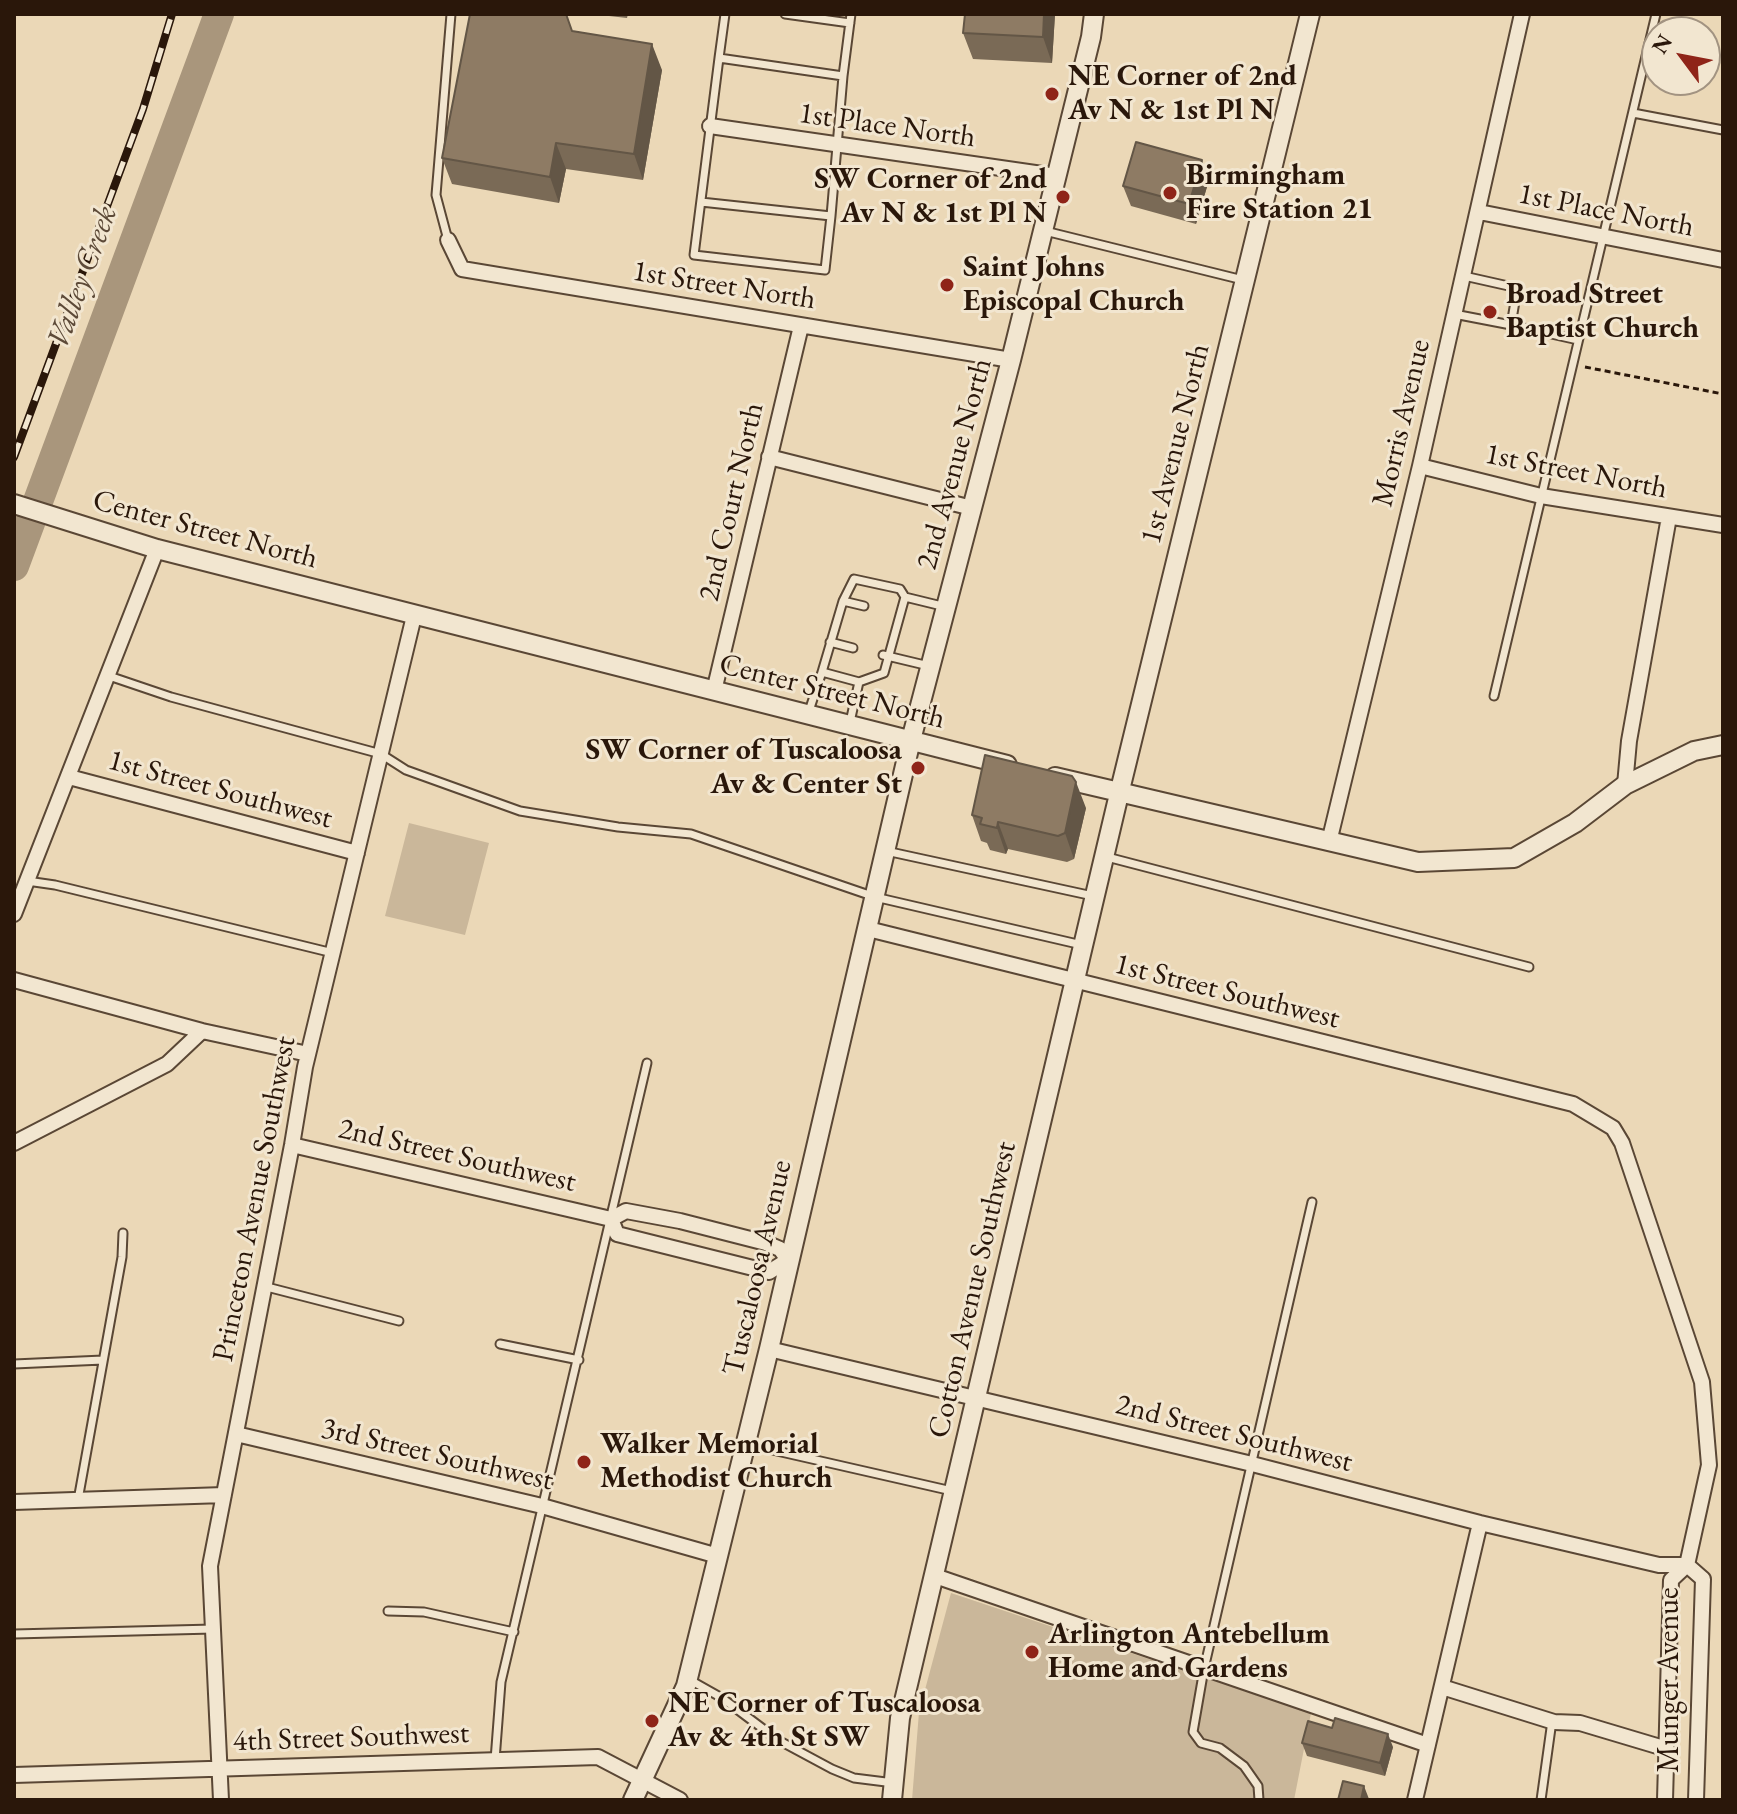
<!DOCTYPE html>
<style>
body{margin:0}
#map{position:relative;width:1737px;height:1814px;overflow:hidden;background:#ebd8b7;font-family:"EB Garamond",serif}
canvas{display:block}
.frame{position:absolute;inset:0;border:16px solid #2a170a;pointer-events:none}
.north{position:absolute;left:1641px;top:16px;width:80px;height:80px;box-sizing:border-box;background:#f2e6d0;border:2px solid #a29381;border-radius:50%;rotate:302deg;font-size:22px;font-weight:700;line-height:32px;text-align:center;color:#2a170a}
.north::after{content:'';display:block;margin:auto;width:28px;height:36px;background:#8f2418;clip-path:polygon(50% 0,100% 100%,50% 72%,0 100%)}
</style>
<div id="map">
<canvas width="1737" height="1814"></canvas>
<div class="frame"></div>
<div class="north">N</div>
</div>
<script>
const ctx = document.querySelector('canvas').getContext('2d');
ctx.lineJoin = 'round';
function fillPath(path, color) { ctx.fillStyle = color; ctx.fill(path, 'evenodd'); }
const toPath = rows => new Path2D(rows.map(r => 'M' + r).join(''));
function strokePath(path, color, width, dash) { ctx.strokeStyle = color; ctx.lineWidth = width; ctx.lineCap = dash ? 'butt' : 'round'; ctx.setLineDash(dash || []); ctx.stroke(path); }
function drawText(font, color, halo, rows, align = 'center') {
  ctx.font = font + ' "EB Garamond",serif'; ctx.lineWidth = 6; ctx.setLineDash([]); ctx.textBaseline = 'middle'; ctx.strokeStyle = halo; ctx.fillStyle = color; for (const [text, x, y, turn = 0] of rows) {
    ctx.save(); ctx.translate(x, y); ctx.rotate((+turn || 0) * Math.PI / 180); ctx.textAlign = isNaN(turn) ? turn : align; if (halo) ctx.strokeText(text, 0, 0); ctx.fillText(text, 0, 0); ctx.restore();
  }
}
const green = toPath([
 [409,823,489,843,465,935,385,916],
 [951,1593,1311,1713,1294,1800,912,1800,919,1712]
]);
const river = toPath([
 [14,566,219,14]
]);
const path = toPath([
 [1585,367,1723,394]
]);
const service = toPath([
 [785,14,850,23],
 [719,58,843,76,851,14],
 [1633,113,1723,130],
 [701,202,831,216,825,270,694,255,719,58,725,14],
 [831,216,843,76],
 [1045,231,1243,280],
 [448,240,436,195,451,14],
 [1464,276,1513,287,1517,290,1511,325,1578,340],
 [1454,314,1511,325],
 [905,597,884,673,859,682,822,672,843,601,854,579,900,589,905,597,946,607],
 [843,601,864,606],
 [830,642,853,648],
 [883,655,929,666],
 [109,676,171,697,381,754,406,770,520,811,618,827,691,834,875,897,1082,945],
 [1494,696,1656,14],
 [808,714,822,672],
 [850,722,859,682],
 [886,851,1093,896],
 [1107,857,1529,967],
 [27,881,55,885,333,953],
 [263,1286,399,1321],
 [500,1344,579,1360],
 [14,1364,103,1360],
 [746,1444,952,1491],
 [78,1500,122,1257,123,1233],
 [388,1611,424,1612,514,1632],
 [14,1634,213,1629],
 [690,1680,722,1698,778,1740,832,1769,854,1778,894,1783],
 [495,1760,501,1682,647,1063],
 [1259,1800,1258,1786,1244,1766,1220,1748,1201,1743,1193,1732,1204,1669,1312,1202],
 [1541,1800,1551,1728,1554,1722]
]);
const minor = toPath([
 [710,126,1056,176],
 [1479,212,1723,260],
 [448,240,462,269,1011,360],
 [769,457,972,508],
 [1420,466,1541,496,1723,525],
 [714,691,801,326],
 [69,777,357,853],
 [1625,785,1629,741,1669,517],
 [1329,842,1420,466,1522,14],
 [14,914,157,549],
 [868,929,1573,1104,1613,1128,1622,1143,1702,1382,1709,1465,1687,1565,1671,1580,1665,1800],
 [14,980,202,1031,308,1054],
 [14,1143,167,1064,202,1031],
 [292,1145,611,1219,626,1211,680,1221,766,1243,780,1249,788,1260,769,1272,617,1234,611,1219],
 [769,1349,1252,1464,1480,1523,1659,1565,1687,1565],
 [236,1434,542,1506,718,1556],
 [14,1502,224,1495],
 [1687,1565,1703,1579,1696,1800],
 [935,1576,1428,1745],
 [1442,1687,1554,1722,1580,1723,1667,1749],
 [14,1775,598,1757,680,1800],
 [221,1800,210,1566,292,1145,305,1067,414,616],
 [1415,1800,1480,1523]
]);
const tertiary = toPath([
 [14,504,157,549,1007,765],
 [1055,777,1418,862,1514,858,1575,823,1625,785,1694,751,1723,745],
 [633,1800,686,1686,769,1349,911,740,1011,360,1091,37,1094,14],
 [892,1800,900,1718,1119,794,1310,14]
]);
const rail = toPath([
 [14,457,143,109,172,14]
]);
const wall = toPath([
 [591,14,628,14,627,18],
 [1055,14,1052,63,973,59,963,33],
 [572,31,662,70,643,180,566,169,559,203,452,184,442,158],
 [1209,180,1196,224,1131,206,1123,186],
 [1086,808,1074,859,1067,862,1008,849,1006,854,990,850,987,843,981,841,972,815],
 [1302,1743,1393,1747,1385,1776,1307,1756]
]);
const shadedWall = toPath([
 [1044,14,1055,14,1052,63,1043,37],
 [652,44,662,70,643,180,634,154],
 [556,143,566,169,559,203,550,177],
 [1202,160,1209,180,1196,224,1189,204],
 [1076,782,1086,808,1074,859,1065,833],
 [998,822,1008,849,1006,854,997,828],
 [1388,1734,1393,1747,1385,1776,1380,1763],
 [1364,1786,1369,1799,1369,1800,1361,1800]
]);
const building = toPath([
 [470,14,566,14,572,31,652,44,634,154,556,143,550,177,442,158,470,14],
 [965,14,1044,14,1043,37,963,33,965,14],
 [1136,142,1202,160,1189,204,1123,186,1136,142],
 [985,755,1072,776,1076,782,1065,833,1058,836,998,822,997,828,980,824,982,818,972,815,985,755],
 [1335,1718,1388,1734,1380,1763,1302,1743,1308,1721,1332,1728,1335,1718],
 [1343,1781,1364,1786,1361,1800,1338,1800,1343,1781]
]);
const markers = [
 [1052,94,8,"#8f2418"],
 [1170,193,8,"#8f2418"],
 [1063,197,8,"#8f2418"],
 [947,285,8,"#8f2418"],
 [1490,312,8,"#8f2418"],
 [918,768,8,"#8f2418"],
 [584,1462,8,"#8f2418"],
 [1032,1652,8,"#8f2418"],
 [652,1721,8,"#8f2418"]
];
const poiNames = [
 ["NE Corner of 2nd",1068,77],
 ["Av N & 1st Pl N",1068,111],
 ["Birmingham",1186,176],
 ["Fire Station 21",1186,210],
 ["SW Corner of 2nd",1047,180,"right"],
 ["Av N & 1st Pl N",1047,214,"right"],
 ["Saint Johns",963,268],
 ["Episcopal Church",963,302],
 ["Broad Street",1506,295],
 ["Baptist Church",1506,329],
 ["SW Corner of Tuscaloosa",902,751,"right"],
 ["Av & Center St",902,785,"right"],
 ["Walker Memorial",600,1445],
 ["Methodist Church",600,1479],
 ["Arlington Antebellum",1048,1635],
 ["Home and Gardens",1048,1669],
 ["NE Corner of Tuscaloosa",668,1704],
 ["Av & 4th St SW",668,1738]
];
const streetNames = [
 ["1st Place North",887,126,8],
 ["1st Place North",1606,211,11],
 ["1st Street North",724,286,9],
 ["Morris Avenue",1402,423,-77],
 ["1st Avenue North",1176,444,-76],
 ["2nd Avenue North",955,464,-75],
 ["1st Street North",1576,472,11],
 ["2nd Court North",732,502,-77],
 ["Center Street North",205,530,15],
 ["Center Street North",832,692,14],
 ["1st Street Southwest",220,790,15],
 ["1st Street Southwest",1227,992,14],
 ["2nd Street Southwest",457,1156,13],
 ["Princeton Avenue Southwest",255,1199,-79],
 ["Tuscaloosa Avenue",758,1268,-77],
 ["Cotton Avenue Southwest",973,1290,-77],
 ["2nd Street Southwest",1234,1434,14],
 ["3rd Street Southwest",437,1455,13],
 ["Munger Avenue",1670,1680,-90],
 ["4th Street Southwest",351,1738,-2]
];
const waterNames = [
 ["Valley Creek",83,277,-70]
];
fillPath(green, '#cab79a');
strokePath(river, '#a9967c', 30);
strokePath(service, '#5a4735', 11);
strokePath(minor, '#5a4735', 18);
strokePath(tertiary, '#5a4735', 22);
strokePath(path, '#2a170a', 3, [6, 4]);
strokePath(service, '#f2e6d0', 7);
strokePath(minor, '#f2e6d0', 14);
strokePath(tertiary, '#f2e6d0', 18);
strokePath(rail, '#2a170a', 8);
strokePath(rail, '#f2e6d0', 5, [15]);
fillPath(wall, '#7a6a56');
fillPath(shadedWall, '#635646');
fillPath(building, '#8e7b64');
strokePath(building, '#635646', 2);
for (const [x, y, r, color] of markers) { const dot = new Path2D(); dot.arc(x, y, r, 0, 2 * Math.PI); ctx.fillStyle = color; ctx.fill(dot); strokePath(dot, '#f2e6d0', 3); }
drawText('bold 30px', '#2a170a', '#f2e6d0', poiNames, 'left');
drawText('30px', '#2a170a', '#f2e6d0', streetNames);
drawText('italic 32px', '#5d4a38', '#f2e6d0', waterNames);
</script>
